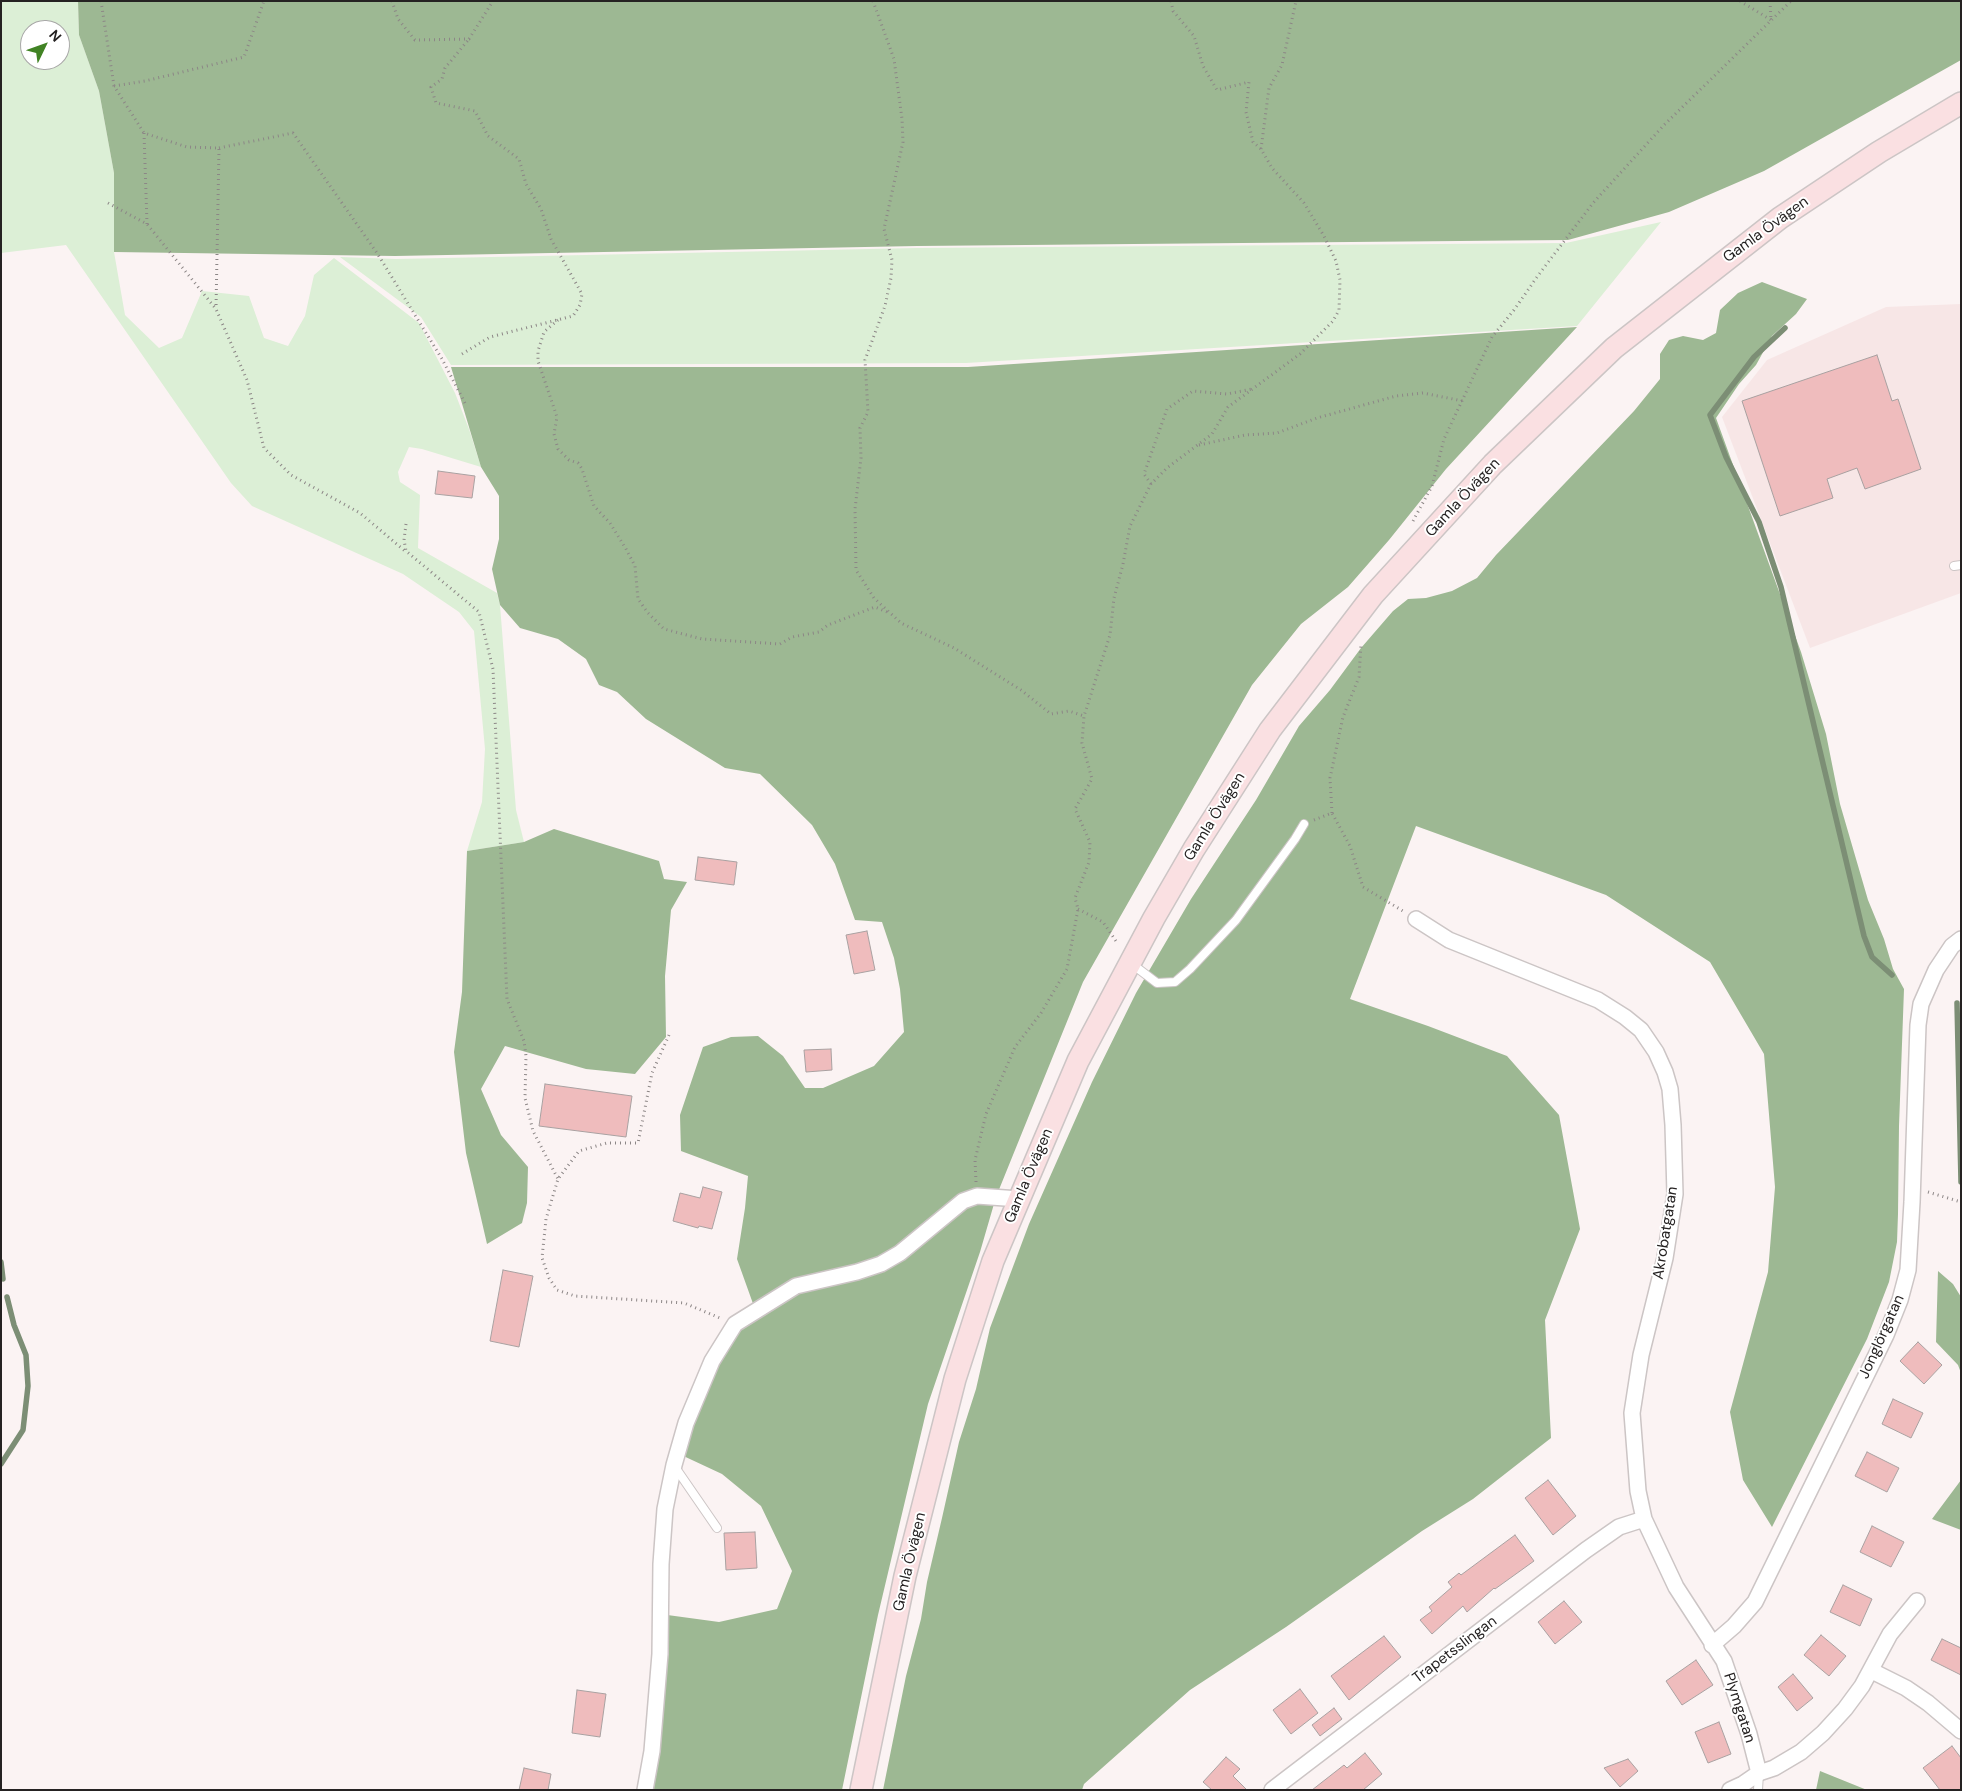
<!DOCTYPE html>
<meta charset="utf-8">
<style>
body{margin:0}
#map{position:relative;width:1962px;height:1791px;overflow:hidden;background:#fbf3f3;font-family:"DM Sans",sans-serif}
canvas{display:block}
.frame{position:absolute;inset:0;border:2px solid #252222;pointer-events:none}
.north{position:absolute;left:20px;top:20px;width:50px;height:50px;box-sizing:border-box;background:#fff;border:1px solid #a8a7a7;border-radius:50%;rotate:48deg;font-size:14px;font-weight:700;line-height:20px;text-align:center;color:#252222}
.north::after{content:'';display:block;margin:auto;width:18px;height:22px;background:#418324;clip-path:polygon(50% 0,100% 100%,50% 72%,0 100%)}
</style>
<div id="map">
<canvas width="1962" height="1791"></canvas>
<div class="frame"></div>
<div class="north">N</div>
</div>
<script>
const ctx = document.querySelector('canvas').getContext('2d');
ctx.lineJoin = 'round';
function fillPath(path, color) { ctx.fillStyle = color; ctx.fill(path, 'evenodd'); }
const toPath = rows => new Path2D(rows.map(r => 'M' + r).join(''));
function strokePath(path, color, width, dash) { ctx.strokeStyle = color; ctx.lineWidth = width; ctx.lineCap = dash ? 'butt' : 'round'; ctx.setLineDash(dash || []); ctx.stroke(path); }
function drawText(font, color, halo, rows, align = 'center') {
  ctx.font = font + ' "DM Sans",sans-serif'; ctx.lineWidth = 4; ctx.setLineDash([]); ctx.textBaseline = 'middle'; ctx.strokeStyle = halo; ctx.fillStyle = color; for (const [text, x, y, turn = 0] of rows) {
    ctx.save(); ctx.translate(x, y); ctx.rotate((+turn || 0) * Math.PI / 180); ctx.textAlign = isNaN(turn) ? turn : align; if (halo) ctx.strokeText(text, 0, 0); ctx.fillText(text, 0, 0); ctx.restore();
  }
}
const built = toPath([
 [1961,304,1961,593,1810,648,1722,417,1767,360,1886,307]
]);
const green = toPath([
 [1,1,78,1,79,35,99,91,114,173,114,252,125,315,159,348,182,338,202,291,249,296,264,338,288,346,305,316,314,275,334,258,419,323,455,393,469,429,481,467,422,449,409,447,398,472,400,482,420,495,418,548,497,593,500,605,516,810,524,842,467,851,482,802,485,749,474,631,459,612,403,574,252,506,231,483,66,245,1,253],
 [30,30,60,30,60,60,30,60],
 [1661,222,1577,326,966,363,451,365,421,317,340,257,396,259,917,248,1566,243]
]);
const forest = toPath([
 [78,1,1961,1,1961,60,1764,171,1669,212,1568,240,917,246,395,256,114,252,114,173,99,91,79,35],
 [1762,282,1807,299,1796,314,1772,336,1756,365,1739,384,1716,418,1801,652,1826,734,1840,804,1868,900,1884,939,1893,969,1904,989,1899,1126,1898,1214,1897,1242,1889,1282,1867,1339,1772,1527,1743,1480,1730,1412,1768,1272,1775,1187,1764,1054,1710,962,1606,895,1416,826,1350,999,1428,1026,1507,1056,1559,1115,1580,1229,1545,1320,1551,1438,1473,1499,1422,1531,1286,1627,1190,1690,1084,1784,1082,1790,883,1790,906,1676,921,1619,927,1582,942,1518,959,1442,976,1389,990,1328,1029,1224,1092,1082,1136,993,1191,899,1256,800,1299,726,1330,690,1361,648,1393,611,1408,599,1426,598,1452,591,1477,578,1496,555,1634,411,1660,379,1660,354,1669,340,1683,336,1703,340,1716,333,1720,310,1738,293],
 [1577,327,1446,469,1389,540,1348,587,1301,624,1252,685,1083,982,996,1197,980,1252,928,1404,878,1615,842,1790,645,1790,660,1614,719,1622,777,1609,792,1571,761,1506,722,1474,677,1453,712,1361,756,1312,737,1259,745,1208,748,1176,681,1151,680,1115,703,1047,731,1037,758,1036,783,1056,805,1088,823,1088,874,1066,904,1032,900,989,894,958,882,922,855,920,835,864,812,825,760,774,725,768,646,719,617,692,599,685,586,659,558,639,520,628,500,605,492,569,499,539,499,496,481,467,451,367,968,367],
 [554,829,659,861,664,879,687,882,671,910,665,976,666,1037,635,1074,586,1069,505,1046,481,1089,501,1135,528,1167,527,1203,522,1223,487,1244,466,1153,454,1052,462,992,467,851,524,842],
 [1938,1271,1953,1284,1961,1297,1961,1373,1958,1365,1936,1342],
 [1961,1480,1961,1530,1932,1519],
 [1820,1771,1867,1790,1816,1790]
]);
const stream = toPath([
 [1785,328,1754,357,1710,415,1726,457,1759,522,1781,587,1864,936,1872,957,1892,975],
 [1957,1003,1961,1182],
 [1,1262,3,1279],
 [1,1464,23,1430,28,1386,26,1355,14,1325,7,1297]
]);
const building = toPath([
 [1877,355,1892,401,1898,399,1921,469,1865,489,1857,468,1827,479,1833,498,1780,516,1742,401,1877,355],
 [438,471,475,476,472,498,435,494,438,471],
 [698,857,737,862,734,885,695,880,698,857],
 [867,931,875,970,854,974,846,935,867,931],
 [831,1049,832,1070,806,1072,804,1050,831,1049],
 [545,1084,632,1096,626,1137,539,1126,545,1084],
 [703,1187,722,1192,712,1229,699,1226,698,1228,673,1221,680,1193,700,1198,703,1187],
 [503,1270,533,1276,519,1347,490,1341,503,1270],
 [1918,1342,1942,1365,1924,1384,1900,1361,1918,1342],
 [1893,1399,1923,1413,1911,1438,1882,1424,1893,1399],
 [1867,1452,1899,1468,1887,1492,1855,1476,1867,1452],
 [1548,1480,1576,1516,1553,1535,1525,1498,1548,1480],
 [1872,1526,1904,1542,1891,1567,1860,1552,1872,1526],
 [755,1532,757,1568,726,1570,724,1533,755,1532],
 [1515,1535,1534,1561,1495,1589,1494,1588,1467,1612,1463,1606,1432,1634,1420,1620,1432,1611,1429,1607,1452,1587,1448,1582,1459,1573,1461,1575,1515,1535],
 [1843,1585,1872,1599,1860,1626,1830,1612,1843,1585],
 [1564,1601,1582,1622,1555,1644,1538,1622,1564,1601],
 [1821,1635,1846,1656,1829,1676,1804,1655,1821,1635],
 [1384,1636,1401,1657,1349,1700,1331,1676,1384,1636],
 [1942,1639,1961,1648,1961,1675,1931,1660,1942,1639],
 [1696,1660,1713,1685,1682,1705,1666,1681,1696,1660],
 [1793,1674,1813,1698,1797,1711,1778,1687,1793,1674],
 [1300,1689,1318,1713,1291,1734,1273,1710,1300,1689],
 [577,1690,606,1694,600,1737,572,1733,577,1690],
 [1334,1708,1342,1719,1320,1736,1312,1725,1334,1708],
 [1719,1722,1731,1754,1708,1763,1695,1732,1719,1722],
 [1952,1746,1961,1758,1961,1790,1940,1790,1923,1768,1952,1746],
 [1365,1753,1382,1774,1363,1790,1312,1790,1344,1765,1347,1768,1365,1753],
 [1226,1757,1240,1769,1233,1776,1247,1790,1212,1790,1203,1782,1226,1757],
 [1628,1759,1638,1771,1620,1787,1604,1768,1628,1759],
 [524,1768,551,1774,548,1790,519,1790,524,1768]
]);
const path = toPath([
 [101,1,114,86,144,133,187,147,219,148,216,309],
 [392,1,398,19,415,40,469,39,493,1],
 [873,1,894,59,902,119,903,142,884,229,892,260,891,278,885,306,865,360,868,412,860,428,861,458,855,509,856,570,874,598,901,623,954,648,1021,690,1051,714,1069,711,1084,716],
 [1740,1,1771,20],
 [1770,1,1771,20],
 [114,86,145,81,244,57,264,1],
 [144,133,147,224],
 [219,148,293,133,377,253,442,359,466,405],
 [1261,149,1269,88,1282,65,1296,1],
 [108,203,147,224,216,309,247,380,264,448,291,475,360,513,405,551],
 [558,320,544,332,538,351,538,361,557,417,554,434,558,449,569,460,578,463,582,469,594,506,610,523,626,549,635,566,638,599,648,613,664,629,702,639,780,644,792,637,819,632,828,625,875,607,887,612],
 [462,354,490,337,573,316,580,305,582,294,551,239,541,209,526,184,519,159,488,136,475,111,436,103,431,87,442,79,445,68,469,39],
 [1199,445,1245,435,1277,433,1317,418,1396,396,1423,393,1463,401],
 [1151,484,1144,474,1167,409,1193,391,1227,394,1252,389],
 [1413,521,1432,486,1444,439,1492,337,1514,310,1537,277,1593,203,1664,125,1791,1],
 [406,524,404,540,406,551,479,612,493,669,507,999,524,1041,526,1056,525,1098,533,1131,558,1179],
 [1332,813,1330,778,1343,717,1359,677,1361,644],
 [1314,820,1332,813,1350,846,1363,887,1403,911],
 [1078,909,1103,922,1118,944],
 [669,1035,652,1073,638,1143,607,1143,579,1151,558,1179,546,1219,542,1258,549,1278,557,1290,575,1296,684,1303,720,1318],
 [976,1182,975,1160,986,1114,1015,1047,1041,1013,1067,969,1078,909,1075,898,1089,862,1090,842,1075,809,1092,779,1082,743,1084,716,1110,635,1114,598,1123,564,1130,526,1151,484,1167,468,1212,434,1228,407,1300,354,1333,321,1339,310,1340,280,1336,261,1324,236,1304,203,1272,168,1261,149,1253,142,1246,112,1249,82,1217,90,1203,66,1194,36,1173,11,1171,1],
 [1928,1192,1961,1202]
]);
const lane = toPath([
 [1954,566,1961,565],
 [1132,964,1157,983,1175,982,1190,969,1236,920,1295,839,1304,824],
 [675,1467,717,1528],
 [1758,1790,1759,1773]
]);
const street = toPath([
 [1416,919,1449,940,1598,1000,1625,1017,1641,1030,1656,1052,1665,1072,1670,1089,1673,1125,1675,1194,1665,1258,1641,1355,1632,1413,1638,1491,1644,1519,1676,1587,1724,1661,1749,1734,1759,1773],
 [1712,1645,1734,1626,1755,1602,1886,1335,1900,1300,1908,1270,1912,1202,1918,1025,1921,1004,1936,970,1952,946,1961,939],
 [1872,1671,1906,1688,1928,1703,1961,1731],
 [645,1790,652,1751,660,1654,661,1564,665,1509,674,1465,686,1423,712,1361,735,1324,796,1286,857,1272,881,1264,900,1253,963,1201,977,1196,1019,1199],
 [1272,1790,1586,1550,1619,1527,1644,1519],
 [1730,1790,1743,1784,1759,1773,1774,1768,1801,1752,1823,1733,1845,1709,1862,1686,1890,1634,1917,1601]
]);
const secondary = toPath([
 [861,1790,905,1576,955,1379,993,1261,1078,1061,1154,918,1194,849,1270,730,1373,595,1493,464,1614,348,1780,218,1879,152,1961,103]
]);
const streetNames = [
 ["Gamla Övägen",1766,230,-36],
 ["Gamla Övägen",1463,498,-47],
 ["Gamla Övägen",1215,817,-58],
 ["Gamla Övägen",1029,1176,-67],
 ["Akrobatgatan",1666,1233,-81],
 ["Jonglörgatan",1882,1337,-66],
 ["Gamla Övägen",910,1562,-77],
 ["Trapetsslingan",1455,1650,-37],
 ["Plymgatan",1739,1708,72]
];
fillPath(built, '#f7e6e6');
fillPath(green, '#dcefd6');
fillPath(forest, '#9db893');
strokePath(stream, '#7c8e75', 5.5);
fillPath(building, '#efbcbd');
strokePath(building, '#a9a1a1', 1);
strokePath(lane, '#ccc5c5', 10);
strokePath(street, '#ccc5c5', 18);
strokePath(secondary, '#ccc5c5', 24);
strokePath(path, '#8c8686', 3, [1, 4]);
strokePath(lane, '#fff', 8);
strokePath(street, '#fff', 15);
strokePath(secondary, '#fae0e2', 21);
drawText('15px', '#252222', '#fff', streetNames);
</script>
